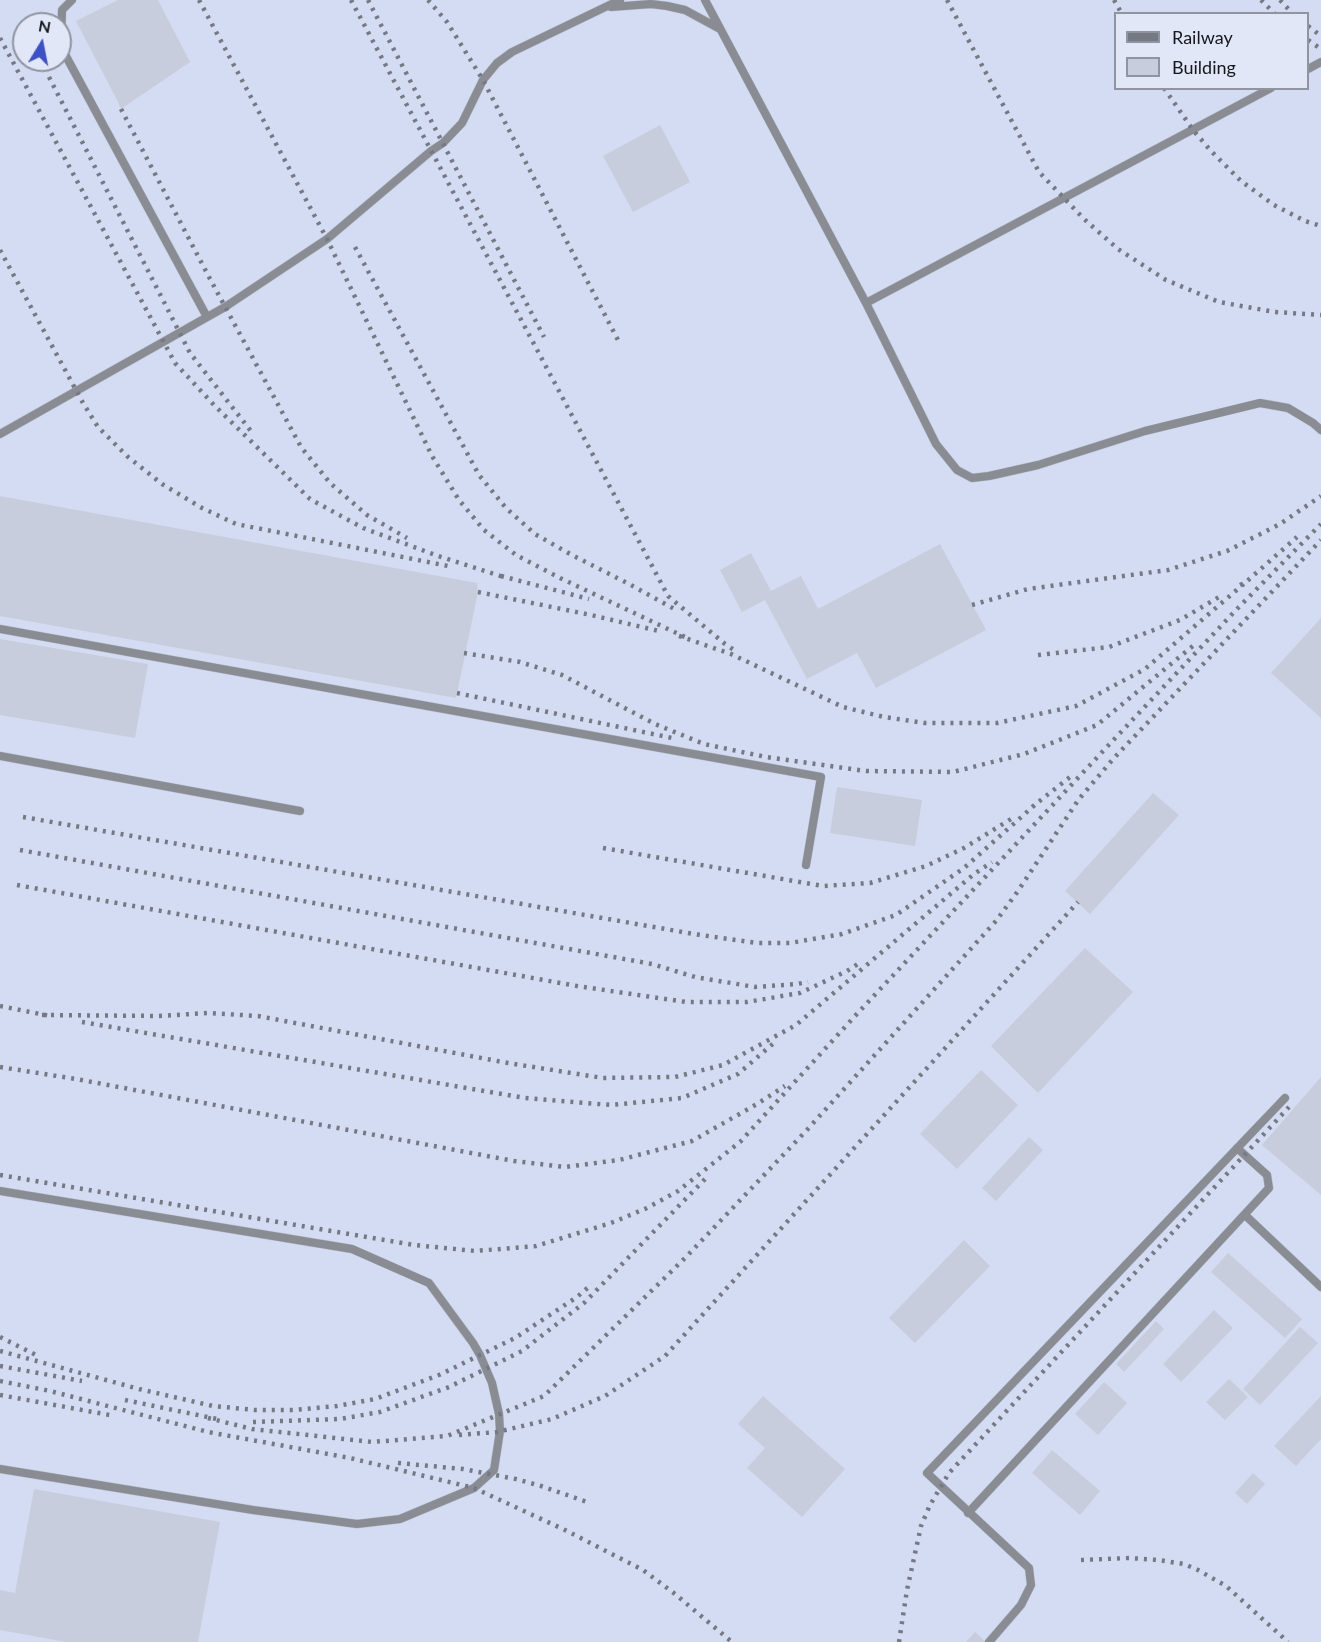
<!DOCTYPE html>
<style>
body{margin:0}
#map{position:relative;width:1321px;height:1642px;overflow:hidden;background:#e1e7f7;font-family:Lato,sans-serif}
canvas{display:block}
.legend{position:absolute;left:1114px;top:12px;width:195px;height:78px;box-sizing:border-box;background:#e1e7f7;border:2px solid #8f949f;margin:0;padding:8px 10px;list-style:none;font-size:18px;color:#15171c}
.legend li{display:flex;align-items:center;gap:12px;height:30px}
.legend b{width:30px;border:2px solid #8f949f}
.north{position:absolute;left:12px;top:12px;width:60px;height:60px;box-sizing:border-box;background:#e1e7f7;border:2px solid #8f949f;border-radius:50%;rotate:10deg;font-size:16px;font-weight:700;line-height:24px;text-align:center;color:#15171c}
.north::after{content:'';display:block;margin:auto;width:21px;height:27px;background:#3e51c4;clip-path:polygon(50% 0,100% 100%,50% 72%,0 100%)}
</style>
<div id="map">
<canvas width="1321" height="1642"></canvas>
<ul class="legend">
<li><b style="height:8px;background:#757983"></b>Railway</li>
<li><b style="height:16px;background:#c8cddd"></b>Building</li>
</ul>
<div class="north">N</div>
</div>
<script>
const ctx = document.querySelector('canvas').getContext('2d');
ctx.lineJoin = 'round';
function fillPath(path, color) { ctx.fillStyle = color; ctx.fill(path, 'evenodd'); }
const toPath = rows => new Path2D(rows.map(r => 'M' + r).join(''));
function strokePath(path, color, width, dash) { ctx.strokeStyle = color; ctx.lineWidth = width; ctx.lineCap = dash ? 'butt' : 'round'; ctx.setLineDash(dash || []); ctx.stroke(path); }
const built = toPath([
 [0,0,1321,0,1321,1642,0,1642],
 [1116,14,1308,14,1308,88,1116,88],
 [24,24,60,24,60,60,24,60]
]);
const building = toPath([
 [118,0,158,0,190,62,121,109,117,100,76,21],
 [660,125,690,182,633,212,603,156],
 [0,496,477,583,478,592,456,698,0,616],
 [940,544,986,630,876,688,857,653,807,679,765,600,742,612,720,570,751,553,771,591,801,576,818,609],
 [1321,618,1321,718,1271,673],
 [0,639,148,664,135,738,0,715],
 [837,787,922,800,915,846,830,833],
 [1153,793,1179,815,1090,914,1065,891],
 [1085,948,1133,992,1038,1093,991,1046],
 [981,1070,1018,1105,957,1169,920,1134],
 [1321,1077,1321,1195,1262,1145],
 [1029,1137,1043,1150,996,1201,982,1188],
 [964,1240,990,1266,915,1343,889,1318],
 [1228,1253,1302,1319,1285,1338,1211,1272],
 [1214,1310,1233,1328,1181,1382,1163,1364],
 [1156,1321,1164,1329,1124,1372,1116,1364],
 [1300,1327,1318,1343,1260,1405,1243,1389],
 [1229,1379,1248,1397,1225,1420,1206,1402],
 [1104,1382,1127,1403,1098,1435,1075,1414],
 [763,1396,845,1469,802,1517,747,1468,765,1448,738,1424],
 [1321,1396,1321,1439,1296,1466,1274,1446],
 [1052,1450,1100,1491,1080,1515,1032,1473],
 [1253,1473,1265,1484,1247,1504,1235,1493],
 [34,1489,220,1522,198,1642,66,1642,0,1630,0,1590,15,1593],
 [975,1632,986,1642,966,1642]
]);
const lane = toPath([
 [72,0,62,10,61,47,207,317],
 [705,0,866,303,936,444,957,470,972,478,989,476,1038,465,1145,431,1260,403,1288,408,1313,423,1321,430],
 [611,7,651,4,667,6,685,10,720,29],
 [1308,69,1321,62],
 [866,303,1271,88],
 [0,434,225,307,327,239,431,151,443,143,462,123,483,80,497,63,512,52,620,0],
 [0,629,821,777,806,865],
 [0,756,300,811],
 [0,1191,352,1249,429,1283,473,1343,480,1355,492,1383,499,1414,500,1431,494,1470,474,1488,400,1519,357,1524,253,1510,0,1469],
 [1245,1215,1321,1287],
 [968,1513,1269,1188,1267,1175,1237,1148],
 [989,1642,1021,1605,1031,1585,1029,1568,927,1473,1285,1098]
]);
const rail = toPath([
 [199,0,327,239,432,456,459,500,484,530,516,555,560,578,687,638],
 [351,0,668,596,725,644,734,650],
 [368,0,544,337],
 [428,0,447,22,483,80,620,344],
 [947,0,1039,172,1084,219,1118,249,1166,280,1219,302,1275,312,1321,315],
 [1114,0,1122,14],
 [1261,0,1275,14],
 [1280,0,1293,14],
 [1308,26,1321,36],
 [0,38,175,363,214,405,310,499,363,528,438,556,507,578],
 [1308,40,1321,49],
 [49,77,190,353,254,435],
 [1164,88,1193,130,1211,151,1241,181,1274,205,1305,221,1321,226],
 [121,109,209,277,301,447,330,483,367,515,407,538],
 [355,247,479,475,506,508,535,534,570,554,629,584,678,611],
 [0,250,83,403,98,427,127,456,162,484,202,508,236,524,448,566],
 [501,576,589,599],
 [1240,585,1246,582,1297,537],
 [478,592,591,615,659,631],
 [972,605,1028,589,1168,570,1227,551,1280,524,1321,496],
 [679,636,731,654,843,707,884,717,925,723,997,723,1076,706,1145,669,1246,582],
 [464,653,520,662,562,675,655,724,704,744,766,757,866,771,953,772,1024,754,1097,725,1194,645],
 [1038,655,1109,647,1180,620,1219,597],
 [457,693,672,738],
 [1032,807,1070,777],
 [23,817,694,934,757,943,790,943,842,934,896,915,964,868,1037,803],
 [603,848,823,886,870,883,926,866,964,848,1011,819],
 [20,850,652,964,695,977,755,987,797,984,808,982],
 [17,885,577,986,686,1002,747,1002,800,993,847,971,861,962],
 [0,1006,50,1016],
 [42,1015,159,1016,208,1013,258,1016,508,1063,603,1078,675,1077,723,1065,796,1025,974,874,992,862],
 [82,1022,525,1098,611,1105,682,1098,738,1074,775,1042],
 [0,1067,76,1079,514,1161,565,1167,619,1160,692,1141,757,1104,785,1086],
 [0,1175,414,1245,475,1251,536,1246,611,1223,647,1208,678,1191,740,1142,855,1016,1105,749,1236,610,1321,524],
 [0,1337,40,1357],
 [0,1351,139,1389,213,1406,255,1410,294,1410,337,1406,375,1399,439,1375,515,1338,577,1297,592,1284],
 [0,1366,82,1381],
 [0,1381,50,1391,208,1432,350,1458,474,1488,565,1530,643,1570,675,1594,732,1642],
 [0,1395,115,1416],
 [125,1400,217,1419],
 [208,1418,252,1429,372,1442,447,1436,544,1396,686,1257,806,1131,996,921,1018,891,1079,799,1114,758,1321,540],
 [253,1422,340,1419,380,1412,449,1387,522,1351,584,1303,709,1175],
 [459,1435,497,1432,552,1419,605,1396,665,1356,1078,902],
 [398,1463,463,1469,516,1479,541,1486,590,1503],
 [1081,1560,1129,1558,1158,1560,1184,1564,1198,1570,1226,1586,1288,1642],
 [899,1642,907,1590,921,1526,930,1505,949,1473,1289,1107]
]);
fillPath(built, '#d4dcf4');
fillPath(building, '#c8cddd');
strokePath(lane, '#bcc2d0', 9);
strokePath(lane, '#8a8c93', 8);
strokePath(rail, '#757983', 4.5, [3, 6]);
</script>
